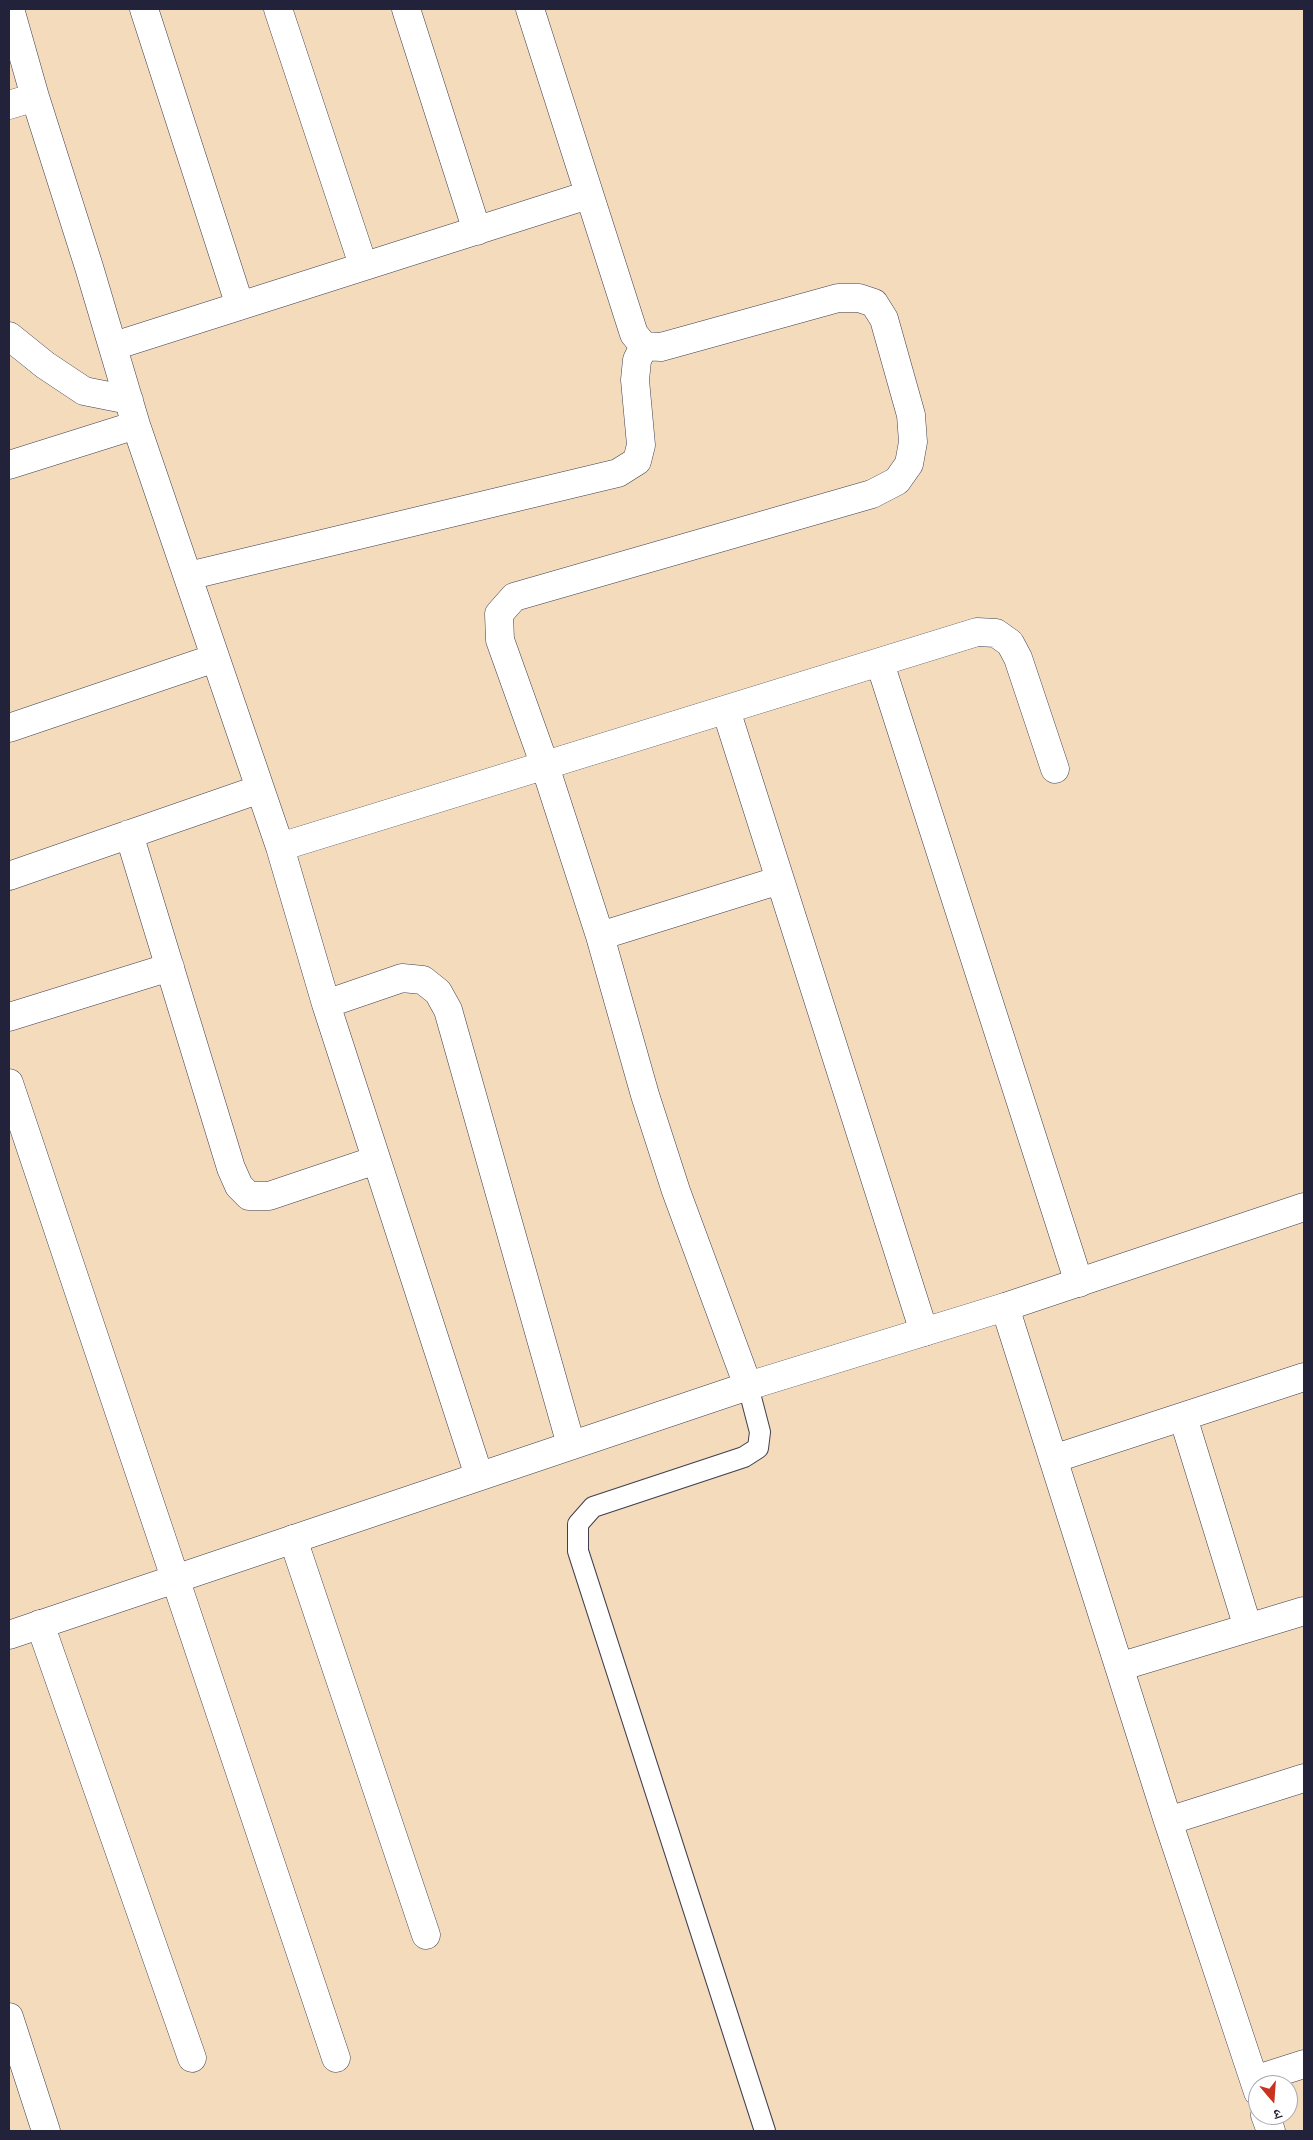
<!DOCTYPE html>
<meta charset="utf-8">
<style>
body{margin:0}
#map{position:relative;width:1313px;height:2140px;overflow:hidden;background:#f3dbbc;font-family:"IM FELL Great Primer","Noto Serif Devanagari",serif}
canvas{display:block}
.frame{position:absolute;inset:0;border:10px solid #22223b;pointer-events:none}
.north{position:absolute;left:1248px;top:2075px;width:50px;height:50px;box-sizing:border-box;background:#fff;border:1px solid #a7a7b1;border-radius:50%;rotate:162deg;font-size:14px;font-weight:700;line-height:20px;text-align:center;color:#22223b}
.north::after{content:'';display:block;margin:auto;width:18px;height:22px;background:#c8321e;clip-path:polygon(50% 0,100% 100%,50% 72%,0 100%)}
</style>
<div id="map">
<canvas width="1313" height="2140"></canvas>
<div class="frame"></div>
<div class="north">उ</div>
</div>
<script>
const ctx = document.querySelector('canvas').getContext('2d');
ctx.lineJoin = 'round';
const toPath = rows => new Path2D(rows.map(r => 'M' + r).join(''));
function strokePath(path, color, width, dash) { ctx.strokeStyle = color; ctx.lineWidth = width; ctx.lineCap = dash ? 'butt' : 'round'; ctx.setLineDash(dash || []); ctx.stroke(path); }
const lane = toPath([
 [748,1386,760,1432,758,1448,744,1457,593,1507,578,1524,578,1551,765,2131]
]);
const street = toPath([
 [10,9,35,97,89,267,136,425,280,847,326,1004,479,1476],
 [144,9,240,306],
 [278,9,363,265],
 [406,9,477,231],
 [530,9,634,334,644,346,661,347,838,298,859,298,874,303,884,319,911,415,913,442,909,464,897,481,872,494,514,597,499,614,500,640,545,766,600,936,645,1095,676,1191,748,1386],
 [9,105,35,97],
 [9,336,45,365,84,391,129,400],
 [114,346,588,195],
 [9,465,136,425],
 [188,576,618,473,637,461,641,445,635,380,637,360,644,346],
 [880,663,1079,1283],
 [726,710,924,1332],
 [9,728,215,658],
 [129,834,231,1168,239,1186,249,1196,269,1196,376,1160],
 [280,847,977,632,996,633,1010,643,1018,658,1055,769],
 [9,876,260,789],
 [600,936,780,880],
 [326,1004,402,978,423,980,438,992,448,1010,571,1445],
 [9,1017,170,967],
 [9,1083,336,2058],
 [1005,1307,1168,1821,1258,2092],
 [1183,1417,1248,1628],
 [1053,1459,1304,1377],
 [293,1539,426,1935],
 [40,1624,192,2058],
 [1119,1667,1304,1611],
 [1168,1821,1304,1778],
 [9,2017,46,2131],
 [1254,2080,1304,2064],
 [1265,2115,1271,2131]
]);
const secondary = toPath([
 [9,1635,748,1386,1005,1307,1304,1207]
]);
strokePath(lane, '#413e4e', 22);
strokePath(street, '#413e4e', 29);
strokePath(secondary, '#413e4e', 29);
strokePath(lane, '#fff', 20);
strokePath(street, '#fff', 28);
strokePath(secondary, '#fff', 28);
</script>
